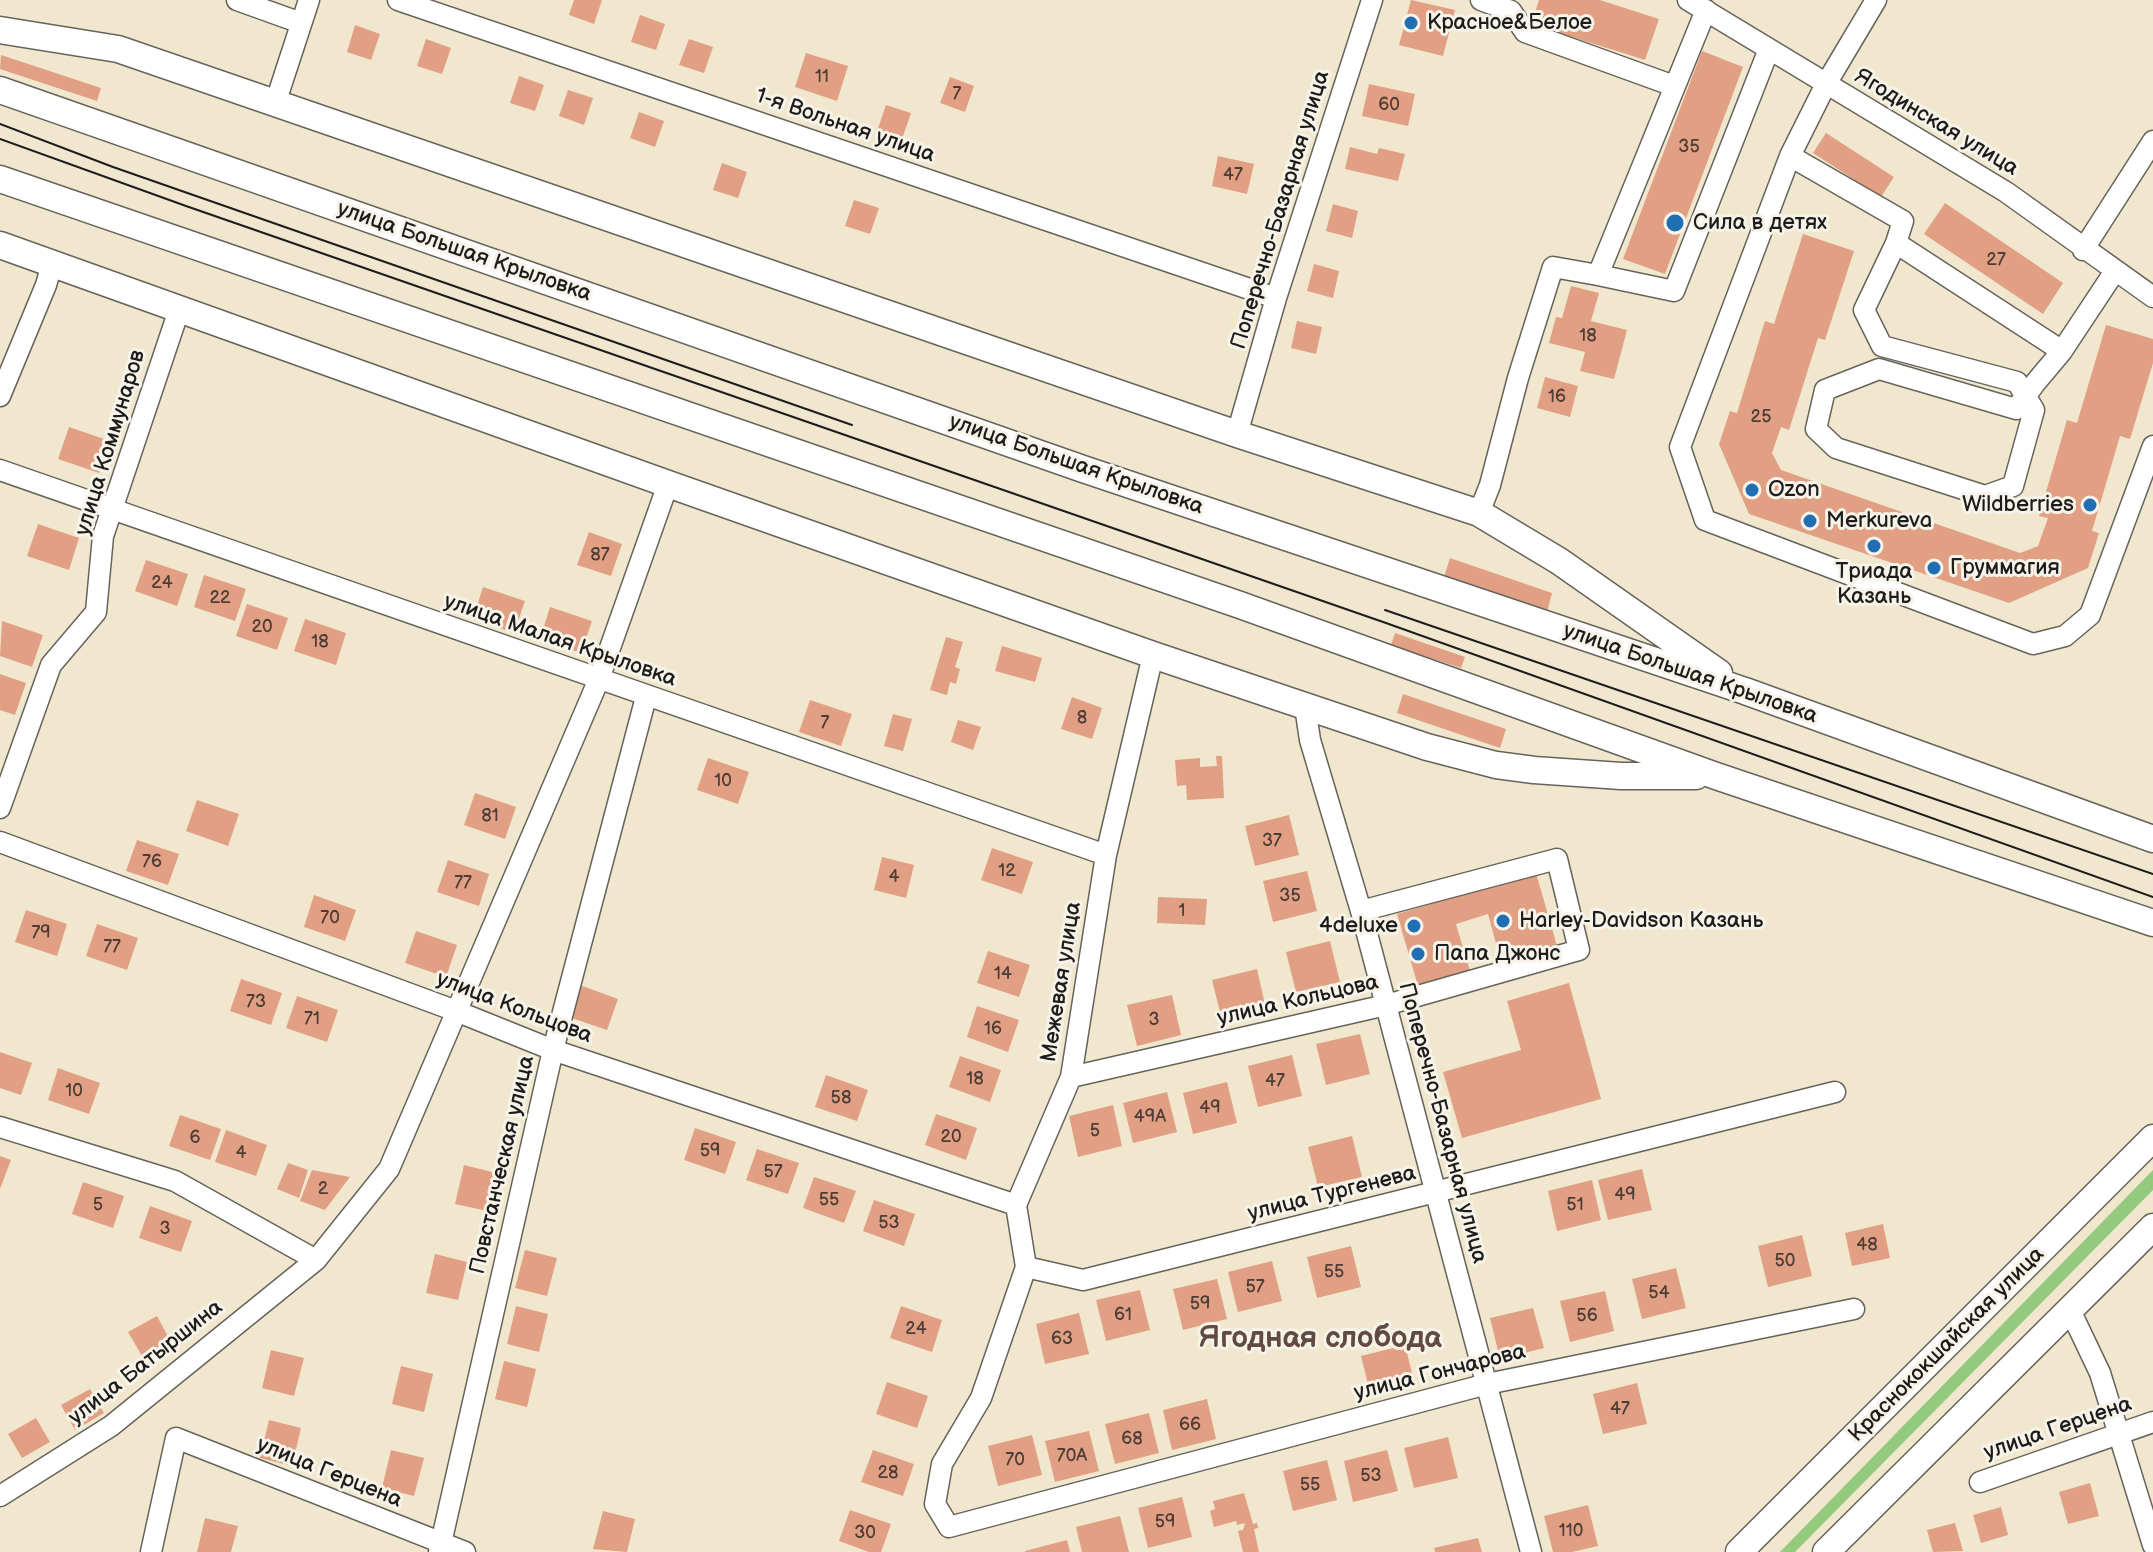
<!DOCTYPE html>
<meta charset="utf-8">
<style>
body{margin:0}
canvas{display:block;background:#f0e7ce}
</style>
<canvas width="2153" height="1552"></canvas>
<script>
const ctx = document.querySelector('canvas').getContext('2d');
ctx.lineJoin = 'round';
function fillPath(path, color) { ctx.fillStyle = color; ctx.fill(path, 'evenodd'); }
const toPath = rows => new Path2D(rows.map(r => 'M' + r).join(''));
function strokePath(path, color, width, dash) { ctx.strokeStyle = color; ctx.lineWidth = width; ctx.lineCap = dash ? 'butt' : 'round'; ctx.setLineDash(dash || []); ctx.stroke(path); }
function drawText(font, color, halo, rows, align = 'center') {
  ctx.font = font + ' "Balsamiq Sans",sans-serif'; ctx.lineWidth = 6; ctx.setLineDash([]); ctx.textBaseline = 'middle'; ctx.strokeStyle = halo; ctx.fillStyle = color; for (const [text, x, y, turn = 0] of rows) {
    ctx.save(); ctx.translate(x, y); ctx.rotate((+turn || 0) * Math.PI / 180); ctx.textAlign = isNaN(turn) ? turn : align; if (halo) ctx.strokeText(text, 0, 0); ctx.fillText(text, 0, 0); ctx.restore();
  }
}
const green = toPath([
 [2153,1170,2153,1190,1795,1552,1780,1552]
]);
const building = toPath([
 [574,0,602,0,594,24,569,15],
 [1411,0,1455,10,1443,56,1399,45],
 [1539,0,1600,0,1659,19,1645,60,1531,24],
 [640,15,665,24,656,50,631,42],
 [355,25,380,34,371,60,347,52],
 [426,39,451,48,442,74,417,66],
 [689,39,713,47,704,73,679,65],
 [1702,51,1743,67,1665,274,1623,259],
 [806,53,848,66,837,101,795,87],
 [1,55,101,88,97,101,0,69],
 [519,76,544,85,535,111,510,103],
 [950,77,974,86,965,112,940,103],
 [1369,84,1415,94,1408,126,1362,116],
 [568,90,593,98,584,125,559,116],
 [886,105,911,113,902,139,877,131],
 [639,112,664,121,655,147,630,138],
 [1826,133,1894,177,1881,197,1813,153],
 [1350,147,1377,154,1379,148,1405,154,1398,181,1345,169],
 [1218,156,1254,164,1247,194,1212,186],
 [722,163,747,172,738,198,713,190],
 [854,200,879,208,870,234,845,226],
 [1945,203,2063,283,2043,314,1924,234],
 [1333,204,1358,211,1352,238,1326,231],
 [1803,234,1854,251,1825,340,1818,338,1789,430,1781,427,1772,453,1781,470,2020,553,2038,546,2048,518,2039,516,2067,420,2077,423,2106,325,2153,339,2153,363,2130,439,2120,436,2092,531,2099,533,2088,568,2009,603,1749,514,1719,444,1730,411,1737,413,1765,321,1774,324],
 [1314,264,1339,271,1333,298,1307,291],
 [1571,286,1599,293,1591,321,1627,330,1614,379,1580,371,1585,352,1549,343,1556,317,1562,318],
 [1297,321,1322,327,1316,354,1291,348],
 [1545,377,1578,386,1570,417,1537,408],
 [69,427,110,441,99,473,58,459],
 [38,524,79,538,69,570,27,556],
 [589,532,622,544,611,576,577,565],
 [1450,558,1552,593,1547,612,1444,577],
 [146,560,188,574,177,606,135,591],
 [204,575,246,589,235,621,194,607],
 [483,587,525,601,514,633,473,619],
 [247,604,288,618,277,650,236,636],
 [550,607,592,621,581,653,540,639],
 [305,619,346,633,336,665,294,651],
 [2,621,43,635,32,667,0,656],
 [1395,633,1465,657,1461,668,1391,645],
 [946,637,963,642,955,667,960,669,956,684,950,682,947,695,930,690],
 [1002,646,1042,658,1035,682,995,671],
 [0,674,26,683,15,715,0,710],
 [1403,694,1506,729,1500,748,1397,713],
 [1072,697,1102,708,1092,739,1061,729],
 [810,700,852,714,841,746,799,732],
 [893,714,912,719,903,751,884,746],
 [958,720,981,727,973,750,951,742],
 [1216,756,1222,756,1224,798,1187,800,1186,785,1177,786,1175,760,1200,758,1200,767,1217,766],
 [708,758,749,772,738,804,697,790],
 [475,793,516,807,505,839,464,825],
 [197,800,239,814,228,846,186,831],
 [1289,815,1299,855,1255,866,1245,826],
 [137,840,179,854,168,885,126,871],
 [992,848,1033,862,1022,894,981,880],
 [882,857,914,865,906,898,874,890],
 [448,860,489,874,479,906,437,892],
 [1307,871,1317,911,1273,922,1263,881],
 [1536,873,1557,946,1501,962,1488,914,1456,924,1470,971,1418,986,1397,914],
 [314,895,356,910,345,941,304,927],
 [1158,897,1207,899,1205,925,1157,923],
 [26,910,67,924,57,956,15,942],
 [97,924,138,938,127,970,86,956],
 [416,931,457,945,446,977,405,963],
 [1330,941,1340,982,1296,992,1286,952],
 [988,951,1030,965,1019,997,977,983],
 [1257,969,1266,1009,1222,1020,1212,980],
 [241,979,282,993,271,1025,230,1011],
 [1569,983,1601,1099,1462,1138,1443,1072,1521,1050,1507,1001],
 [577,984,618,999,607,1030,566,1016],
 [1172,995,1181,1035,1137,1046,1127,1005],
 [297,996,338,1010,327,1042,286,1028],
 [977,1006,1019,1020,1008,1052,967,1037],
 [1360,1034,1370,1074,1326,1085,1316,1044],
 [0,1052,32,1063,21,1095,0,1088],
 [1292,1055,1302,1096,1258,1107,1248,1066],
 [960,1056,1001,1070,990,1102,949,1087],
 [58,1068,100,1083,89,1114,48,1100],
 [826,1075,868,1090,857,1121,815,1107],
 [1227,1082,1237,1123,1193,1134,1183,1093],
 [1167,1092,1177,1132,1133,1143,1123,1103],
 [1113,1105,1122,1146,1078,1157,1069,1116],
 [936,1114,977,1128,966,1160,925,1145],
 [180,1115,221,1129,210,1160,169,1146],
 [695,1128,736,1142,725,1174,684,1160],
 [226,1130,267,1145,256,1176,215,1162],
 [1352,1136,1362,1177,1318,1187,1308,1147],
 [757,1149,799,1163,788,1194,746,1180],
 [0,1156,11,1160,0,1189],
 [288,1163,308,1170,299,1198,277,1189],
 [464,1165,496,1173,487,1211,455,1204],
 [1642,1169,1652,1210,1608,1220,1598,1180],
 [312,1170,350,1177,325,1210,300,1201],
 [814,1177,856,1191,844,1223,803,1208],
 [1592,1180,1601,1220,1557,1231,1548,1191],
 [83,1182,124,1196,113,1228,72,1214],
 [874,1200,915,1214,904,1246,863,1231],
 [150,1206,192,1221,181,1252,139,1238],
 [1883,1224,1890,1258,1852,1266,1845,1233],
 [1802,1235,1812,1276,1768,1287,1758,1246],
 [1351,1246,1361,1287,1317,1298,1307,1257],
 [525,1250,557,1258,547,1296,515,1288],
 [435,1254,467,1262,458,1300,426,1293],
 [1272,1261,1282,1301,1238,1312,1228,1272],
 [1676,1268,1686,1308,1642,1319,1632,1279],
 [1217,1279,1227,1319,1183,1330,1173,1289],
 [1140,1290,1150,1330,1106,1341,1096,1300],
 [1605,1291,1614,1331,1570,1342,1560,1301],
 [516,1306,548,1314,539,1352,507,1344],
 [901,1306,942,1320,932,1352,890,1338],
 [1533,1308,1544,1348,1500,1359,1490,1318],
 [1079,1313,1089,1354,1045,1364,1036,1324],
 [157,1316,170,1340,142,1356,128,1332],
 [1405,1345,1415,1385,1371,1396,1361,1356],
 [271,1350,304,1358,294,1396,262,1388],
 [504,1361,536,1369,527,1407,495,1399],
 [401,1366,433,1374,424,1412,392,1404],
 [887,1382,928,1396,917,1428,876,1414],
 [1637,1383,1647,1424,1603,1434,1593,1394],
 [90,1389,104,1413,75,1430,61,1405],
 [1207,1399,1216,1439,1172,1450,1163,1410],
 [1149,1413,1159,1453,1115,1464,1105,1424],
 [36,1418,50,1442,22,1458,8,1434],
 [269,1420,301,1428,292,1466,260,1458],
 [1089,1431,1099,1471,1055,1482,1045,1441],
 [1032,1435,1042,1475,998,1486,988,1446],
 [1448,1437,1458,1478,1414,1488,1404,1448],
 [391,1450,424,1458,414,1496,382,1488],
 [873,1450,914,1464,903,1496,861,1482],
 [1387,1450,1398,1491,1353,1502,1344,1461],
 [1327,1460,1337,1500,1293,1511,1283,1471],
 [2090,1483,2099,1516,2068,1524,2059,1492],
 [1244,1493,1253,1524,1257,1523,1258,1528,1254,1529,1259,1552,1243,1552,1238,1531,1243,1530,1245,1523,1237,1525,1236,1521,1214,1527,1210,1511,1215,1509,1213,1501],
 [1182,1497,1192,1537,1148,1548,1138,1508],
 [1588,1505,1598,1546,1572,1552,1553,1552,1544,1516],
 [2001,1507,2008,1535,1981,1543,1973,1515],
 [850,1510,891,1524,881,1552,869,1552,839,1541],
 [603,1511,635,1519,627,1552,593,1549],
 [1120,1516,1129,1552,1082,1552,1076,1527],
 [205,1518,238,1526,231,1552,197,1552],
 [1955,1523,1963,1551,1933,1552,1927,1530],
 [1478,1538,1482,1552,1435,1552,1434,1548],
 [1067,1540,1070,1552,1025,1552,1025,1551]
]);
const minor = toPath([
 [237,0,301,23],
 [398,0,1276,298],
 [1481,0,1511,11,1525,32,1674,86],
 [1688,0,2006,192,2153,297],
 [1876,0,1826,84,1790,156,1680,447,1705,520,2033,644,2065,636,2090,615,2153,446],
 [275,104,309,0],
 [1790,156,1903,221,1896,243,1864,310,1882,346,2017,382,2034,410,2013,486,1985,496,1836,448,1816,429,1825,390,1879,369,2016,409,2036,382,2062,351,2115,271],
 [1896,243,2062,351],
 [2083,250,2153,141],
 [1598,275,1674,291,1769,49],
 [0,396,46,285,52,264],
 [1237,434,1276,298,1372,0],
 [0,470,1106,855],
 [1479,513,1490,485,1518,378,1553,267,1598,275,1706,10],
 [1153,655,1106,855,1071,1077,1016,1205,1026,1267,981,1398,942,1464,935,1504,949,1527,1487,1384,1854,1309],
 [1305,706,1310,740,1361,911,1531,1552],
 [0,808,51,665,96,612,103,536,179,310],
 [0,842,456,1011,553,1050,1016,1205],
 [1071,1077,1386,1005,1579,950,1557,859,1361,911],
 [0,1127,175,1181,316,1260],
 [1026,1267,1083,1280,1835,1092],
 [2070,1310,2100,1373,2153,1545],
 [1980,1482,2153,1422],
 [0,1496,111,1426,316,1260,389,1169,599,679,668,484],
 [151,1552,176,1438,465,1552],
 [439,1552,553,1050,646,697]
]);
const major = toPath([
 [0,30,118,49,1237,434,1479,513,1559,561,1719,673],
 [0,90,1083,469,1745,691,2153,839],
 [0,179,1240,605,1716,776,2153,923],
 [0,245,668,484,1153,655,1427,747,1496,765,1534,770,1621,776,1696,776],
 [1739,1552,2153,1138],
 [1826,1552,2153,1227]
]);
const tram = toPath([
 [0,124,113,167,852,425],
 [0,139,186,206,1386,623,2153,897],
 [1385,610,2153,874]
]);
const markers = [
 [1411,23,8,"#1f6fb2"],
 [1675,223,10,"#1f6fb2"],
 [1752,490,8,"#1f6fb2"],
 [2090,505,8,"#1f6fb2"],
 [1810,521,8,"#1f6fb2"],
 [1874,546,8,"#1f6fb2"],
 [1934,568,8,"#1f6fb2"],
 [1503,921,8,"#1f6fb2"],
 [1414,926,8,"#1f6fb2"],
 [1418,954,8,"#1f6fb2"]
];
const numberNames = [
 ["11",822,77],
 ["7",957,94],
 ["60",1389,105],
 ["35",1689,147],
 ["47",1233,175],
 ["27",1996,260],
 ["18",1588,336],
 ["16",1557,397],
 ["25",1761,417],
 ["87",600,555],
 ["24",162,583],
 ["22",220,598],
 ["20",262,627],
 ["18",320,642],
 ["8",1082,718],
 ["7",825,723],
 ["10",723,781],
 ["81",490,816],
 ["37",1272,841],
 ["76",152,862],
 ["12",1007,871],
 ["4",894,877],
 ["77",463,883],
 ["35",1290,896],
 ["1",1182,911],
 ["70",330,918],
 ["79",41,933],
 ["77",112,947],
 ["14",1003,974],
 ["73",256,1002],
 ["71",312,1019],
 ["3",1154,1020],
 ["16",993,1029],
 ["18",975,1079],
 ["47",1275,1081],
 ["10",74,1091],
 ["58",841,1098],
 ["49",1210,1108],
 ["49А",1150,1117],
 ["5",1095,1131],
 ["20",951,1137],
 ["6",195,1138],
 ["59",710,1151],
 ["4",241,1153],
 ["57",773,1172],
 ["2",323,1189],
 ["49",1625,1195],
 ["55",829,1200],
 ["5",98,1205],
 ["51",1575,1205],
 ["53",889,1223],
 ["3",165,1229],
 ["48",1867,1245],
 ["50",1785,1261],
 ["55",1334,1272],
 ["57",1255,1287],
 ["54",1659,1293],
 ["59",1200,1304],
 ["61",1123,1315],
 ["56",1587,1316],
 ["24",916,1329],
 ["63",1062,1339],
 ["47",1620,1409],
 ["66",1190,1425],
 ["68",1132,1439],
 ["70А",1072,1456],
 ["70",1015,1460],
 ["28",888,1473],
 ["53",1371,1476],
 ["55",1310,1485],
 ["59",1165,1522],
 ["110",1571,1531],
 ["30",865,1533]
];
const poiNames = [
 ["Красное&Белое",1427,23],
 ["Сила в детях",1693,223],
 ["Ozon",1768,490],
 ["Wildberries",2074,505,"right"],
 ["Merkureva",1826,521],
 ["Груммагия",1950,568],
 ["Триада",1874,572,"center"],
 ["Казань",1874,597,"center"],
 ["Harley-Davidson Казань",1519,921],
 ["4deluxe",1398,926,"right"],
 ["Папа Джонс",1434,954]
];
const streetNames = [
 ["Ягодинская улица",1936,123,31],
 ["1-я Вольная улица",845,126,19],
 ["Поперечно-Базарная улица",1281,210,-73],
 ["улица Большая Крыловка",464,252,19],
 ["улица Коммунаров",111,443,-73],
 ["улица Большая Крыловка",1076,465,19],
 ["улица Малая Крыловка",560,641,19],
 ["улица Большая Крыловка",1690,674,19],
 ["Межевая улица",1062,982,-81],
 ["улица Кольцова",1298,1001,-13],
 ["улица Кольцова",514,1008,21],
 ["Поперечно-Базарная улица",1442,1123,75],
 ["Повстанческая улица",503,1165,-77],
 ["улица Тургенева",1332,1194,-14],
 ["Краснококшайская улица",1947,1345,-45],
 ["улица Батыршина",146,1363,-38],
 ["улица Гончарова",1440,1373,-14],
 ["улица Герцена",2058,1429,-19],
 ["улица Герцена",329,1473,22]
];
const districtNames = [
 ["Ягодная слобода",1320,1339]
];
fillPath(green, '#93ca7d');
fillPath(building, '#e1a084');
strokePath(minor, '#66635a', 23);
strokePath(major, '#66635a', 29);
strokePath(minor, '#fff', 20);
strokePath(major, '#fff', 26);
strokePath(tram, '#1c1c1c', 2);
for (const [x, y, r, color] of markers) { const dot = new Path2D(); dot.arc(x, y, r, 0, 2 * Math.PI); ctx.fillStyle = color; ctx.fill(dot); strokePath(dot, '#f7f3e8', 3); }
drawText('18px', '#4d3d36', null, numberNames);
drawText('22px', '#1c1c1c', '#f7f3e8', poiNames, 'left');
drawText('22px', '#1c1c1c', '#f7f3e8', streetNames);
drawText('bold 30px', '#614a40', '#f7f3e8', districtNames);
</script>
